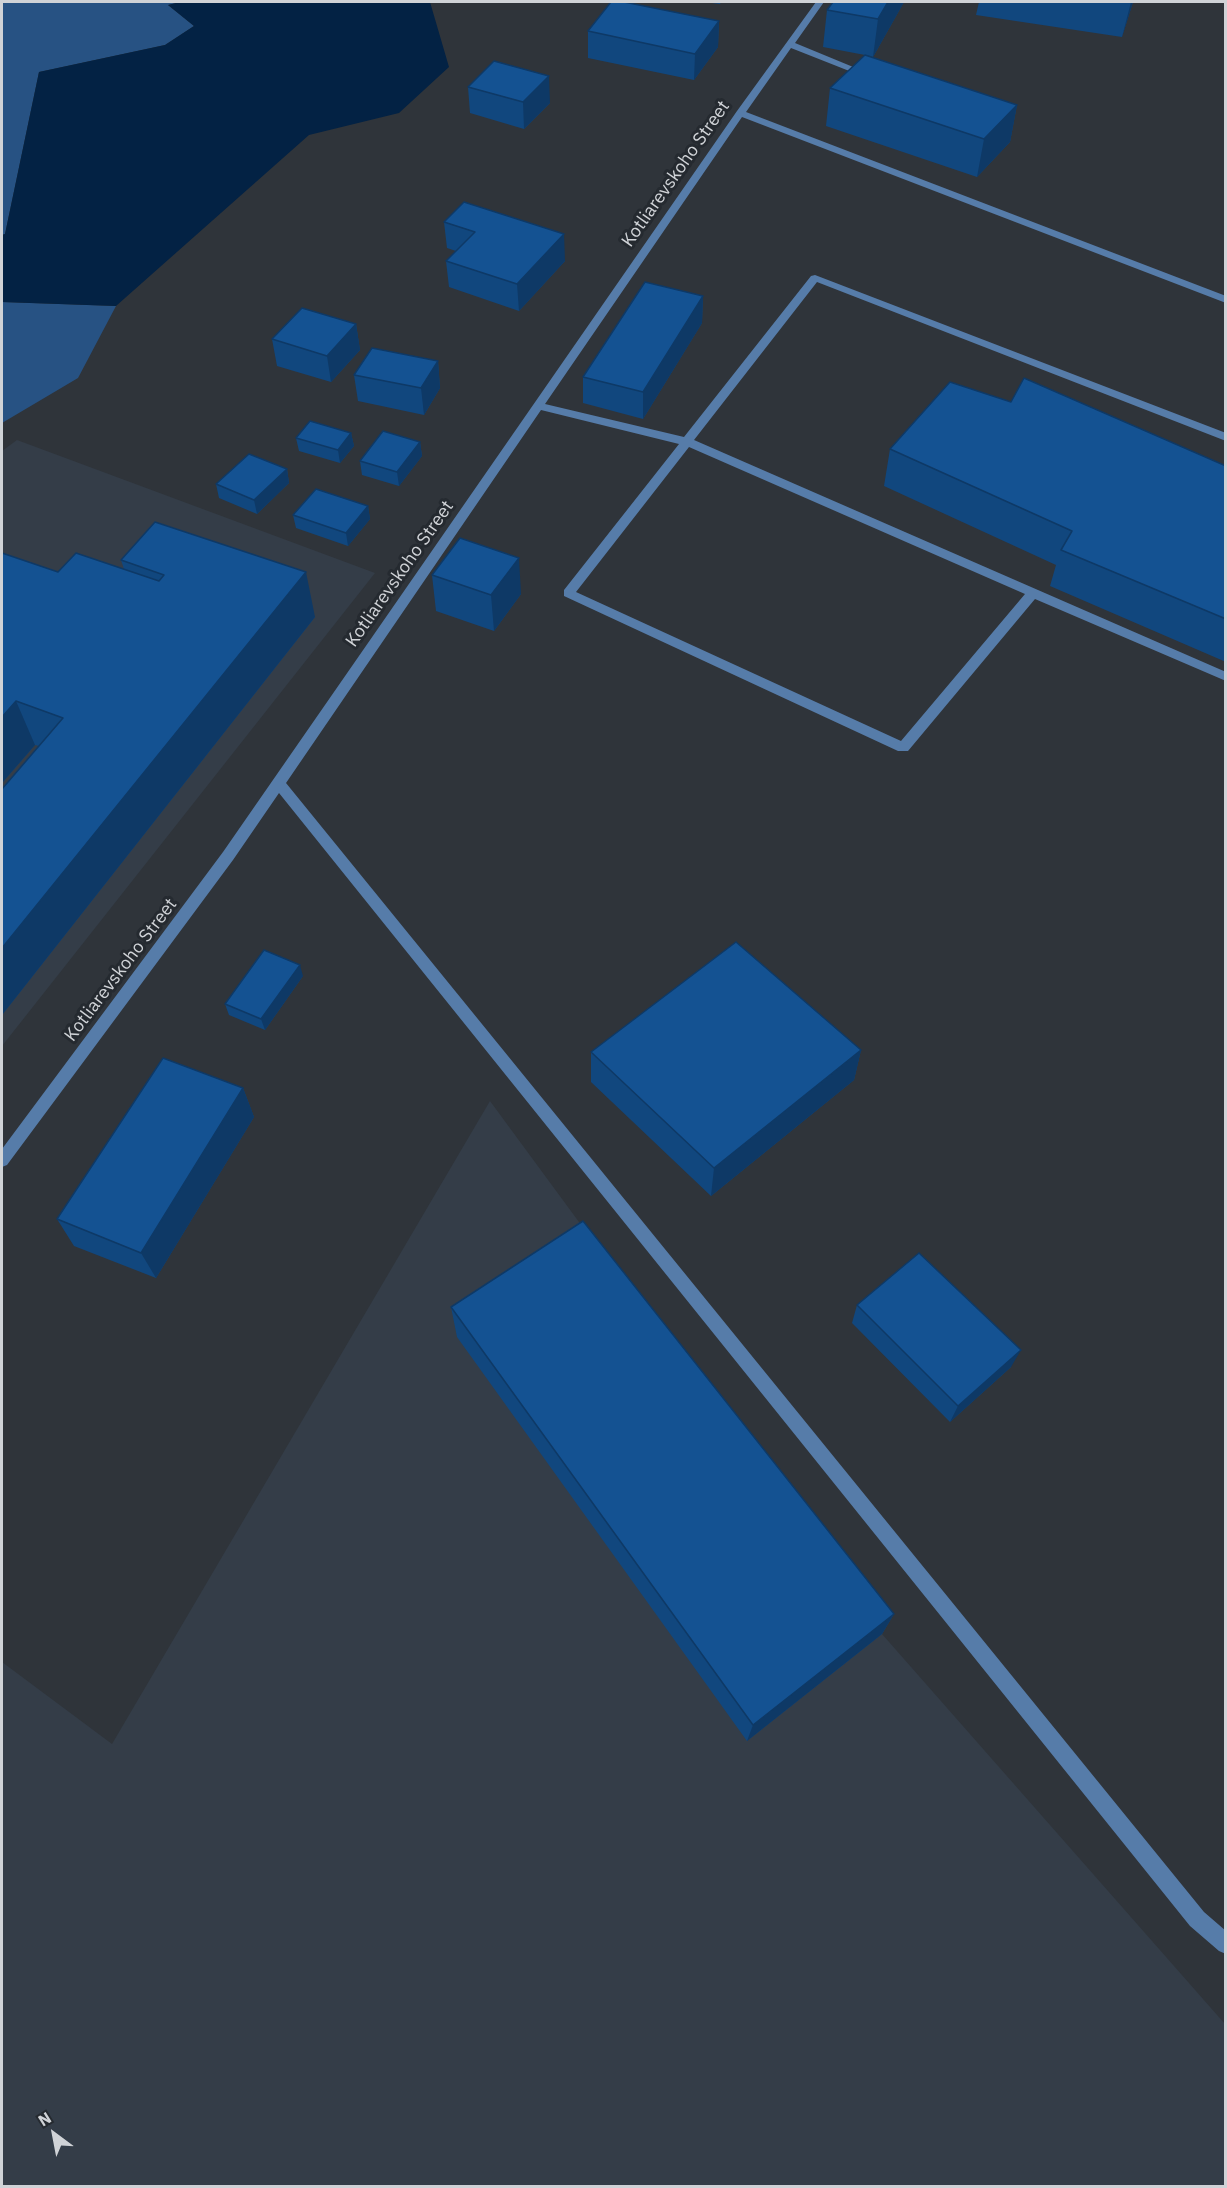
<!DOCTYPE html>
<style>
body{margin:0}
#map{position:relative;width:1227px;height:2188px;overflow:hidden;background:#2f343a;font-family:"IBM Plex Sans",sans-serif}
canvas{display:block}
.frame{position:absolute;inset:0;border:3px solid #d0d3d7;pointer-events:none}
.north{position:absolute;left:24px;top:2104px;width:60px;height:60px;-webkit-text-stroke:4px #252a30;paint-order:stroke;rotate:328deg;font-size:16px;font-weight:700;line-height:24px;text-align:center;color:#d0d3d7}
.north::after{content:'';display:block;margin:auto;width:21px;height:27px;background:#d0d3d7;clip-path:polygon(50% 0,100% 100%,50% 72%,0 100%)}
</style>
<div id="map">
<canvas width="1227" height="2188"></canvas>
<div class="frame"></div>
<div class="north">N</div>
</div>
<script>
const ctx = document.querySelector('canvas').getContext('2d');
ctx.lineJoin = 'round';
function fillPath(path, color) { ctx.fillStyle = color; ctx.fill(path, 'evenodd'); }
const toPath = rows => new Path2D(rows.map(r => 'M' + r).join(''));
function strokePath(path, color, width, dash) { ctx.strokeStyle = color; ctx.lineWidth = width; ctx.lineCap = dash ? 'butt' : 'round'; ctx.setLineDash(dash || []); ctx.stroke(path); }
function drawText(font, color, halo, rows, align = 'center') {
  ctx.font = font + ' "IBM Plex Sans",sans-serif'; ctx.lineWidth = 6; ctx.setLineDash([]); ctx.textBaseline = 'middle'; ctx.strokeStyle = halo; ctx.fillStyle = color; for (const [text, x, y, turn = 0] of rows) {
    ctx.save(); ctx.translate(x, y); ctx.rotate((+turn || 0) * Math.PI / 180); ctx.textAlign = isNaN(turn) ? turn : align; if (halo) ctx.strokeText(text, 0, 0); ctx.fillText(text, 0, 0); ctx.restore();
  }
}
const built = toPath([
 [17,440,375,573,2,1046,2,451],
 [490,1101,882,1634,1225,2024,1225,2186,2,2186,2,1662,112,1744]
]);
const green = toPath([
 [2,2,180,2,168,5,194,26,165,45,39,72,5,234,2,235],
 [2,302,116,306,78,378,2,423]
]);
const water = toPath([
 [180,2,430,2,449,67,399,113,309,135,116,306,2,302,2,235,5,234,39,72,165,45,194,26,168,5]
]);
const minor = toPath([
 [816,2,824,2,795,43,875,76,867,78,791,48,746,112,1226,296,1226,303,742,117,545,404,684,437,811,276,815,275,1226,433,1226,441,817,282,694,440,1226,672,1226,681,1035,599,908,751,898,751,564,596,564,590,679,444,541,410,286,783,1204,1912,1226,1931,1226,1954,1219,1951,1190,1926,279,793,233,860,7,1165,2,1167,2,1149,223,852,737,111,816,2],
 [689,447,1025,594,901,741,576,592,689,447]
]);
const wall = toPath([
 [704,2,721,2,720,4],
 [904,2,873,57,866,55,1017,105,1010,142,977,177,826,126,830,88,865,55,823,47,827,10],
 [979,2,1133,2,1122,37,976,15],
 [719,21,718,47,694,80,588,58,588,31],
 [468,87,550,103,524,129,470,113],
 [444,222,565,261,519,311,449,287,446,261,456,251,447,248],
 [703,296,702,323,643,419,583,403,583,377],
 [356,324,360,350,331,382,277,366,272,339],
 [438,361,440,388,424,415,358,401,354,375],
 [1011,402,1226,466,1226,662,1050,586,1056,565,884,486,890,449],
 [351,433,354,446,340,463,299,451,296,438],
 [420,442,422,456,399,486,362,475,360,461],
 [287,469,289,483,257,514,219,498,216,484],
 [368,506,370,519,348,546,296,528,293,515],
 [2,553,58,572,124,569,121,560,315,617,2,1015,2,789,39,746,35,745,2,783],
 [432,575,521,594,494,631,436,611],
 [303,976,265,1030,229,1015,225,1004],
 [861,1050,854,1080,711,1196,591,1082,591,1052],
 [243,1088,254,1117,156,1278,74,1246,57,1219],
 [857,1305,1011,1367,950,1422,852,1323],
 [451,1307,894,1614,882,1634,747,1741,457,1337]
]);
const shadedWall = toPath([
 [888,2,904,2,873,57,878,19],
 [1131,2,1133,2,1122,37],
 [719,21,718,47,694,80,695,54],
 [549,76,550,103,524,129,523,102],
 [1017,105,1010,142,977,177,984,139],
 [564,234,565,261,519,311,517,284],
 [703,296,702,323,643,419,643,392],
 [356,324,360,350,331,382,327,356],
 [438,361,440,388,424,415,421,388],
 [351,433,354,446,340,463,338,450],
 [420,442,422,456,399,486,397,472],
 [287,469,289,483,257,514,254,500],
 [368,506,370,519,348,546,346,533],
 [519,558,521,594,494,631,491,595],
 [306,572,315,617,2,1015,2,948],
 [16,701,35,745,2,783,2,717],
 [300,965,303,976,265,1030,261,1019],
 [861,1050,854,1080,711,1196,714,1168],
 [243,1088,254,1117,156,1278,141,1253],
 [1021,1350,1011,1367,950,1422,958,1406],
 [894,1614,882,1634,747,1741,753,1725]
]);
const building = toPath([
 [611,2,624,2,719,21,695,54,588,31,611,2],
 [833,2,888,2,878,19,827,10,833,2],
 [865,55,1017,105,984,139,830,88,865,55],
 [494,61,549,76,523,102,468,87,494,61],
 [464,202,564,234,517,284,446,261,475,232,444,222,464,202],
 [645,282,703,296,643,392,583,377,645,282],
 [302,308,356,324,327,356,272,339,302,308],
 [372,348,438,361,421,388,354,375,372,348],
 [1024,378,1226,466,1226,619,1061,550,1072,531,890,449,950,382,1011,402,1024,378],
 [310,421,351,433,338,450,296,438,310,421],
 [383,431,420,442,397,472,360,461,383,431],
 [249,454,287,469,254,500,216,484,249,454],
 [316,489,368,506,346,533,293,515,316,489],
 [155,522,306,572,2,948,2,789,63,718,16,701,2,717,2,553,58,572,76,553,159,581,164,575,121,560,155,522],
 [460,538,519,558,491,595,432,575,460,538],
 [736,942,861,1050,714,1168,591,1052,736,942],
 [264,950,300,965,261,1019,225,1004,264,950],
 [163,1058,243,1088,141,1253,57,1219,163,1058],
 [583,1221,894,1614,753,1725,451,1307,583,1221],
 [919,1253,1021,1350,958,1406,857,1305,919,1253]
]);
const streetNames = [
 ["Kotliarevskoho Street",676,174,-55],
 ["Kotliarevskoho Street",400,574,-55],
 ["Kotliarevskoho Street",121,970,-53]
];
fillPath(built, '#343d48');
fillPath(green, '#275283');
fillPath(water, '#032244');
fillPath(minor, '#567ca9');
fillPath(wall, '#11477e');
fillPath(shadedWall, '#0e3966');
fillPath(building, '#145292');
strokePath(building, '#0e3966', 1.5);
drawText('18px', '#d0d3d7', '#252a30', streetNames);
</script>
